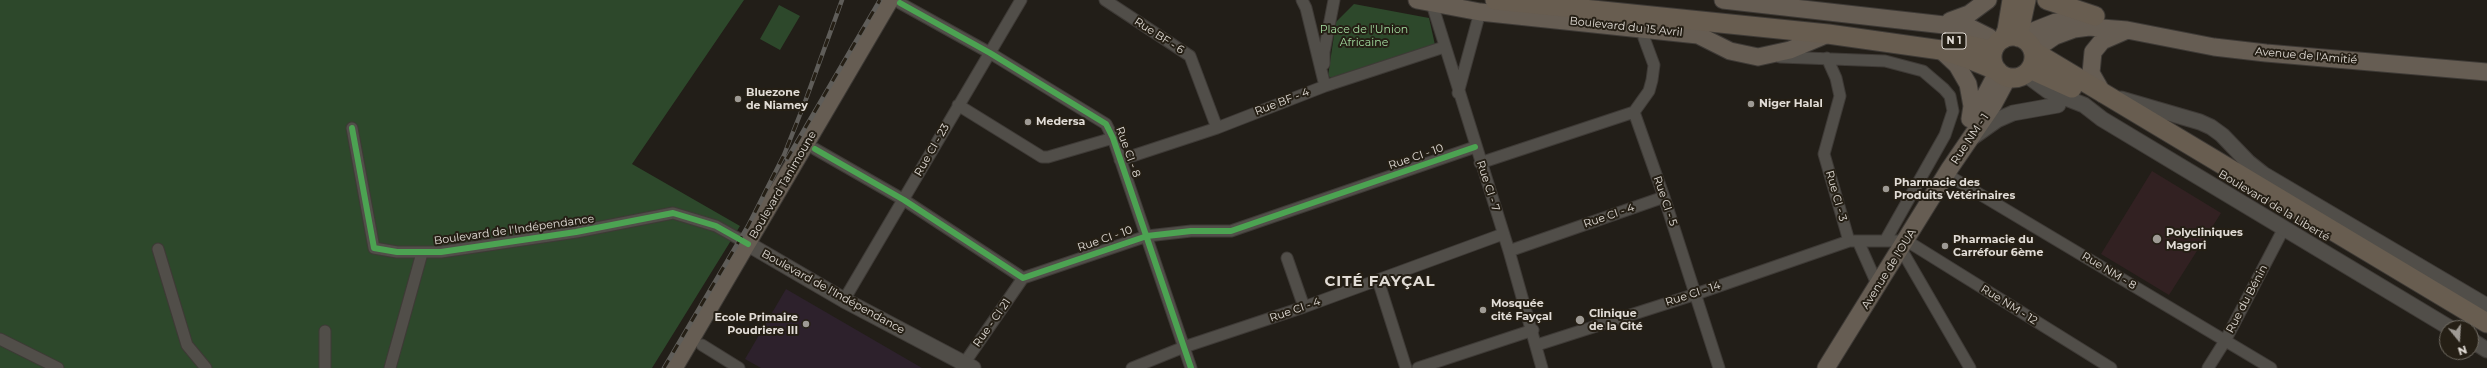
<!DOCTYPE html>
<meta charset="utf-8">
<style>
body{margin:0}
#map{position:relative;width:2487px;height:368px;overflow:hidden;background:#221e18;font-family:Montserrat,sans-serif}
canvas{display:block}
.north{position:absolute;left:2439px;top:320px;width:40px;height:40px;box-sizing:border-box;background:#251f15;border:1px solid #706b62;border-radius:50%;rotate:162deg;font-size:11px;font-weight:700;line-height:16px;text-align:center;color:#e1dcd6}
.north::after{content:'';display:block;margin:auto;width:14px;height:18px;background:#9e9a94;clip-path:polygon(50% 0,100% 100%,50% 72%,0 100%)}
</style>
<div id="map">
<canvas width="2487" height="368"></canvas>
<div class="north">N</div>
</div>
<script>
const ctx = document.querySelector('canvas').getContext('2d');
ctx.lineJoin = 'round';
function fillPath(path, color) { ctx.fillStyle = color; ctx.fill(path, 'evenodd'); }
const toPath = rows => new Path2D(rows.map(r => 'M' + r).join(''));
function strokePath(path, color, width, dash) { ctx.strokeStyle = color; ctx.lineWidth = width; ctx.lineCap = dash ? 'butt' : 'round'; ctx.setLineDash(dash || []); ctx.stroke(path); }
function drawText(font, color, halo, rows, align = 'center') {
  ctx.font = font + ' Montserrat,sans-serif'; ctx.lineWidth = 4; ctx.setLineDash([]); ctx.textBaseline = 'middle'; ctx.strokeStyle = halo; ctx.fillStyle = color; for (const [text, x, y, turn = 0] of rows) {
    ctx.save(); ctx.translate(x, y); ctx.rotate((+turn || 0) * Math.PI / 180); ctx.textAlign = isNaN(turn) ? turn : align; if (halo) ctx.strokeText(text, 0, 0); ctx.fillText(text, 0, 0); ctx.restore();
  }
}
const education = toPath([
 [786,289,922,368,761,368,745,359]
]);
const medical = toPath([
 [2152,171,2221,213,2169,295,2101,254]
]);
const green = toPath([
 [0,0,744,0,632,164,740,226,652,368,0,368],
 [1354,4,1429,18,1435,45,1334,79,1328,76,1336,22],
 [779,5,800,16,780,50,760,39]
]);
const street = toPath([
 [1105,0,1190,56,1217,128],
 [1302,0,1306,8,1325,86],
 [900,3,990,53,1106,124,1113,138,1191,368],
 [1432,4,1509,251,1542,368],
 [1644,38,1654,65,1652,80,1649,91,1634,112,1664,197,1719,368],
 [1780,57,1885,61,1923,71,1944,89,1950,96,1953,111,1945,135,1885,241],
 [1827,58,1836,78,1840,96,1824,154,1849,241,1907,241,2111,368],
 [1324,64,1324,52,1334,0],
 [1458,93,1480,12],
 [958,105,1042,157,1048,157,1113,138],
 [352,128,374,248,397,252,441,252,576,232,673,213,716,226,748,244],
 [815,149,904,200,1023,278,1147,236,1191,231,1231,231,1475,147],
 [1120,160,1217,128,1325,86,1444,47],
 [1480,163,1634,112],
 [1946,174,2271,368],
 [1858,241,1878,286],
 [158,249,187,345,206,368],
 [1901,249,1970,368],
 [1509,251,1664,197],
 [1287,258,1304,307],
 [1378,280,1406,368],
 [844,300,1021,0],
 [325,331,325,368],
 [0,339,58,368],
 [702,345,739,368],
 [1537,345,1696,294,1849,241],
 [390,368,422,253],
 [961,368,1023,278],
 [1132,368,1184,347,1304,307,1503,234],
 [1418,368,1533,330],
 [2208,368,2225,341,2284,228]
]);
const secondary = toPath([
 [2025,74,2048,91,2084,105,2102,119,2450,328],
 [2121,99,2200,122,2211,127,2222,135,2248,162,2263,174,2487,306],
 [1973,137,1997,120,2013,113,2058,105],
 [748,244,844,300,973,368],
 [2471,340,2487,350]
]);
const primary = toPath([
 [1417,0,1480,12,1698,35,1730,51,1758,57,1790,50,1828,34],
 [1723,0,1971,28,1989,37,1996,45],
 [1950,21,1969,14,1988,0],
 [2018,37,2056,22,2090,16],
 [1941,50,1957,65,1968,84,1972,106,1970,119],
 [2033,51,2055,36,2074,29,2089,27,2127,30,2214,47,2266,53,2487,72],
 [2103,94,2091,73,2093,52,2102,41,2125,31],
 [1973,119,1998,71],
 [674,368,890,0],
 [1826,368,1950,168,1993,105,2008,77]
]);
const highway = toPath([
 [1495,0,1828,34,1941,50,1966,58,1998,71],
 [2047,0,2095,16],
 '1992 57a21 21 0 1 1 42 0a21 21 0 1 1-42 0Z',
 [2018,37,2026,0],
 [2003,39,2007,30,2012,0],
 [1952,41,1993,51],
 [2033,51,2487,323],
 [2030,69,2072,88]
]);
const rail = toPath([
 [787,159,880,0],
 [664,368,748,226,784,155,805,102,842,0]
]);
const cycleway = toPath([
 [900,3,990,53,1106,124,1113,138,1191,368],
 [352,128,374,248,397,252,441,252,576,232,673,213,716,226,748,244],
 [815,149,904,200,1023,278,1147,236,1191,231,1231,231,1475,147]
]);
const markers = [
 [738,99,4,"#9e9a94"],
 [1751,104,4,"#9e9a94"],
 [1028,122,4,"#9e9a94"],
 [1886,189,4,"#9e9a94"],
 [2157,239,5,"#9e9a94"],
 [1945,246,4,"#9e9a94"],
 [1483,310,4,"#9e9a94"],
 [1580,320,5,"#9e9a94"],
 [806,324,4,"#9e9a94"]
];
const shields = [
 [1954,41,24]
];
const shieldNames = [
 ["N 1",1954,41]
];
const streetNames = [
 ["Boulevard du 15 Avril",1626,27,6],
 ["Rue BF - 6",1159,36,33],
 ["Avenue de l'Amitié",2306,56,5],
 ["Rue BF - 4",1282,102,-21],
 ["Rue NM - 1",1970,139,-56],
 ["Rue CI - 23",932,150,-60],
 ["Rue CI - 8",1128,152,70],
 ["Rue CI - 10",1416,157,-19],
 ["Boulevard Tanimoune",783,185,-60],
 ["Rue CI - 7",1488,186,72],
 ["Rue CI - 3",1836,196,74],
 ["Rue CI - 5",1665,201,71],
 ["Boulevard de la Liberté",2274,206,31],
 ["Rue CI - 4",1609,216,-19],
 ["Boulevard de l'Indépendance",514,230,-8],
 ["Rue CI - 10",1105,239,-19],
 ["Avenue de l'OUA",1889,269,-58],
 ["Rue NM - 8",2109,271,31],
 ["Boulevard de l'Indépendance",833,292,29],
 ["Rue CI - 14",1693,294,-18],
 ["Rue du Bénin",2247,299,-62],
 ["Rue NM - 12",2009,305,32],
 ["Rue CI - 4",1295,310,-19],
 ["Rue - CI 21",992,323,-55]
];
const parkNames = [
 ["Place de l'Union",1364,30],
 ["Africaine",1364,43]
];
const poiNames = [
 ["Bluezone",746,93],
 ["de Niamey",746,106],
 ["Niger Halal",1759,104],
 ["Medersa",1036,122],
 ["Pharmacie des",1894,183],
 ["Produits Vétérinaires",1894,196],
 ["Polycliniques",2166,233],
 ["Magori",2166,246],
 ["Pharmacie du",1953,240],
 ["Carréfour 6ème",1953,253],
 ["Mosquée",1491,304],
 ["cité Fayçal",1491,317],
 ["Clinique",1589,314],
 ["de la Cité",1589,327],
 ["Ecole Primaire",798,318,"right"],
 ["Poudriere III",798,331,"right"]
];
const districtNames = [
 ["CITÉ FAYÇAL",1380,282]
];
fillPath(education, '#2d212c');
fillPath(medical, '#322122');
fillPath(green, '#2d482b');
strokePath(street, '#3e3a36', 13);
strokePath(secondary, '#3e3a36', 17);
strokePath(primary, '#3e3a36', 19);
strokePath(highway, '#3e3a36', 21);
strokePath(street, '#514e49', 11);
strokePath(secondary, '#514e49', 15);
strokePath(primary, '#665d53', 17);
strokePath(highway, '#685d50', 19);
strokePath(rail, '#5f5d59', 4.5);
strokePath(rail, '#251f15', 3, [9]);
strokePath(cycleway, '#4ca352', 6);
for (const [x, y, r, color] of markers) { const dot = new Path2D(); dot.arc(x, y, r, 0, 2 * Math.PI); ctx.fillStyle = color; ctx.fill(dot); strokePath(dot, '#251f15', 1.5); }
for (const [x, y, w] of shields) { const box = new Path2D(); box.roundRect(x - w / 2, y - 8, w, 16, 3); ctx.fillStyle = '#251f15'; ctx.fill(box); strokePath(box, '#e1dcd6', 1); }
drawText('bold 10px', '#e1dcd6', null, shieldNames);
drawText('11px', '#e1dcd6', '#251f15', streetNames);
drawText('11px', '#a2db9f', '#251f15', parkNames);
drawText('bold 11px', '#e1dcd6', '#251f15', poiNames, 'left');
ctx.letterSpacing = '1px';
drawText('bold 15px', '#e1dcd6', '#251f15', districtNames);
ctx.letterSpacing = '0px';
</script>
